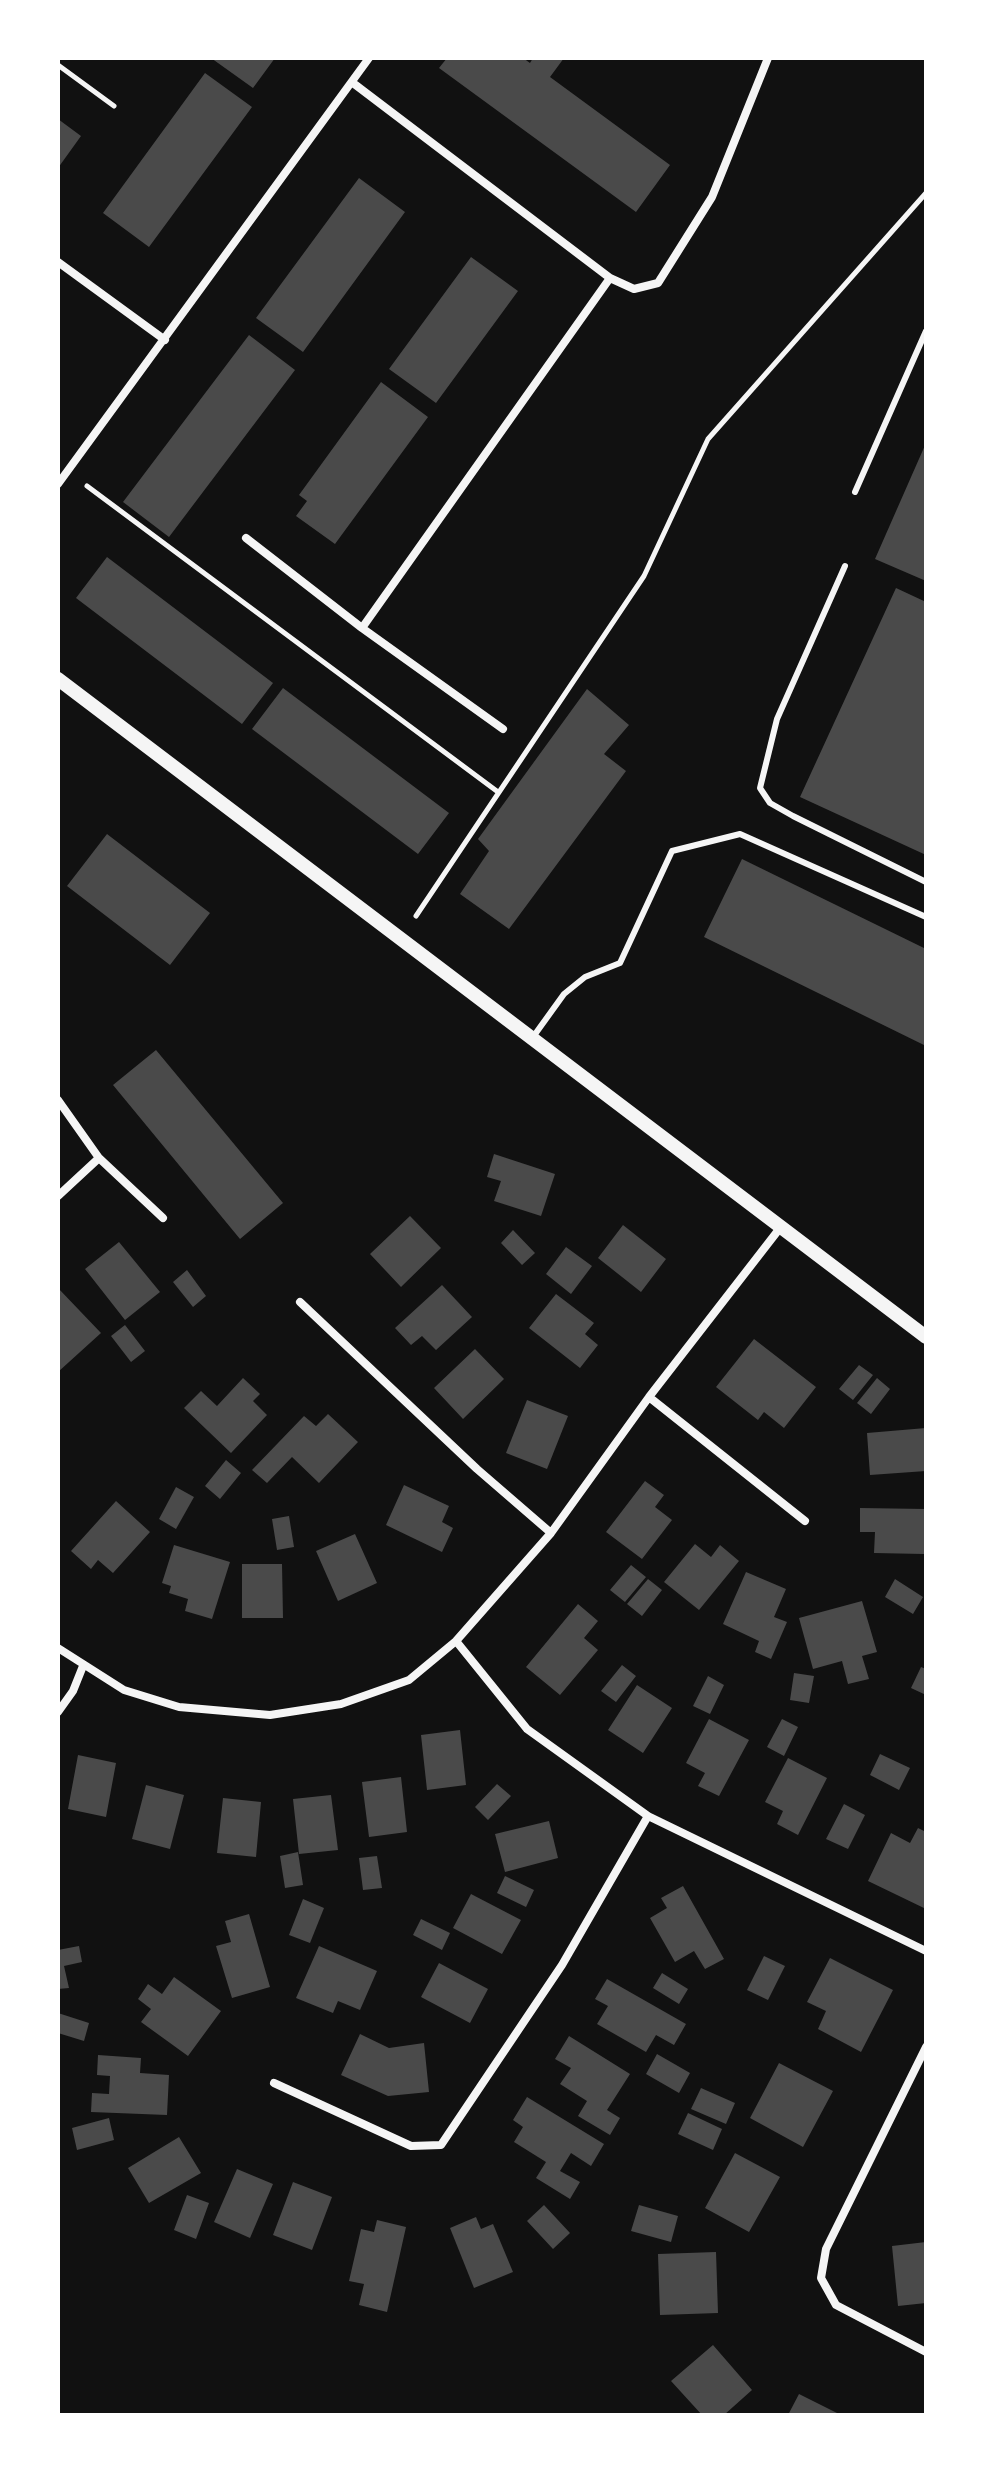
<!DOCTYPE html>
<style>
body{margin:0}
#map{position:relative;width:984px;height:2473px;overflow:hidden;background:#111;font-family:Roboto,sans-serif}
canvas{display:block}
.frame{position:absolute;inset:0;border:60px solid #fff;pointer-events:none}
</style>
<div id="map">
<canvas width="984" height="2473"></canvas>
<div class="frame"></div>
</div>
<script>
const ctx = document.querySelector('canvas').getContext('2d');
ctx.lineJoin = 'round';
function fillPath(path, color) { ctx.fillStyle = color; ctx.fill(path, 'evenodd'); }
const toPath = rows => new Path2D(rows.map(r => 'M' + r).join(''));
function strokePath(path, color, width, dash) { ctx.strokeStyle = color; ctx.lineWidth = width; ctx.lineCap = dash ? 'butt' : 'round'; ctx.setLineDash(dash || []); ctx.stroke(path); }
const building = toPath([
 [211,58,275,58,253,88],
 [447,58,523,58,530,63,533,58,564,58,550,77,670,165,636,212,439,68],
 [205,73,252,107,149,247,103,213],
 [58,119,81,136,58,168],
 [359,178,405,212,303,352,256,318],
 [471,257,518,291,436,403,389,369],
 [249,335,295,370,169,537,123,502],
 [381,382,428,417,335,544,296,516,307,501,299,495],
 [926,443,926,581,875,559],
 [107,557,273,683,242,724,76,598],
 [896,588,926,602,926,855,800,797],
 [283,688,449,813,418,854,252,729],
 [587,689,629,725,604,754,626,771,509,929,460,894,489,851,478,839],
 [107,834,210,913,170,965,67,886],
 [742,859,926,949,926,1046,704,937],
 [156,1050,283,1203,240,1239,113,1085],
 [494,1154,555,1174,541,1216,494,1201,501,1181,487,1177],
 [410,1216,441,1248,401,1287,370,1254],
 [623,1225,666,1259,641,1292,598,1258],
 [513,1230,535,1253,522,1265,501,1243],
 [119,1242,160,1292,125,1320,85,1269],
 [566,1247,592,1266,571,1294,546,1274],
 [187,1270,206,1296,193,1307,173,1282],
 [442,1285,472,1317,436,1350,422,1336,411,1345,395,1328],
 [58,1288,101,1333,58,1372],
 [556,1294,594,1323,585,1334,598,1345,580,1368,529,1328],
 [125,1325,145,1351,131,1362,111,1336],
 [754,1339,816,1387,784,1428,764,1412,758,1420,716,1387],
 [475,1349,504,1379,463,1419,434,1388],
 [859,1365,873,1375,853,1400,839,1389],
 [243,1378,260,1394,253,1401,267,1415,231,1453,184,1408,201,1391,217,1406],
 [877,1378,890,1389,871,1414,857,1403],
 [527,1400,568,1416,547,1469,506,1453],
 [328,1414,358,1442,319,1483,292,1457,267,1483,252,1470,304,1416,316,1426],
 [926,1428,926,1471,870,1475,867,1433],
 [226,1460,241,1473,220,1499,205,1486],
 [645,1481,664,1495,655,1507,672,1520,642,1559,606,1532],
 [404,1485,449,1506,442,1522,453,1528,442,1552,386,1525],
 [176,1487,194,1497,176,1529,159,1519],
 [116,1501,150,1532,113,1573,98,1560,91,1569,71,1551],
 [860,1508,926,1509,924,1554,874,1553,875,1532,860,1532],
 [289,1516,294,1547,277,1550,272,1519],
 [355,1534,377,1583,338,1601,316,1551],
 [695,1544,711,1557,720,1545,739,1561,699,1610,664,1582],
 [174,1545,230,1562,212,1619,185,1611,188,1599,169,1593,171,1586,162,1583],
 [242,1564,282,1564,283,1618,242,1618],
 [631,1565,646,1577,625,1602,610,1590],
 [746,1572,786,1589,774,1617,787,1622,771,1659,755,1652,759,1641,723,1624],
 [648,1579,662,1590,642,1616,627,1604],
 [895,1579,923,1597,913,1614,885,1597],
 [862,1601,877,1652,862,1656,869,1679,848,1684,842,1661,813,1669,799,1618],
 [578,1604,598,1621,584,1638,598,1650,560,1695,526,1667],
 [622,1665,636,1676,616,1702,601,1691],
 [921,1667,926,1669,926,1695,911,1688],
 [794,1673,814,1676,809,1703,790,1700],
 [708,1676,724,1685,710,1714,693,1706],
 [637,1685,672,1708,643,1753,608,1730],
 [709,1719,749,1740,719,1796,698,1786,705,1773,686,1763],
 [782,1719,798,1727,784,1756,767,1747],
 [460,1730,466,1785,427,1790,421,1735],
 [880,1754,910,1768,899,1790,870,1775],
 [78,1755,116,1763,106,1817,68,1809],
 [788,1758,827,1778,798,1835,777,1824,783,1811,765,1802],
 [401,1777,407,1832,369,1837,362,1782],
 [497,1784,511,1796,488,1820,475,1807],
 [146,1785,184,1795,170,1849,132,1839],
 [331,1795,338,1850,299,1854,293,1799],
 [223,1798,261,1802,256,1857,217,1853],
 [844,1804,865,1815,848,1849,826,1839],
 [549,1821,558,1858,505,1872,495,1834],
 [918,1828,926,1832,926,1909,868,1881,891,1833,910,1843],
 [298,1852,303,1885,285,1888,280,1856],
 [377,1856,382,1888,363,1890,359,1858],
 [505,1876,534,1890,526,1907,497,1893],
 [683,1886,724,1959,705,1969,694,1951,675,1962,650,1918,667,1908,661,1898],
 [471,1894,521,1920,502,1954,453,1928],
 [303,1899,324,1908,310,1943,289,1935],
 [249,1914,270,1987,232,1998,216,1946,231,1942,225,1921],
 [421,1919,450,1933,442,1950,413,1935],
 [79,1946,82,1962,64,1966,69,1988,58,1989,58,1950],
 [319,1946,377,1971,360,2010,338,2001,333,2013,296,1998],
 [764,1956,785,1966,768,2000,747,1990],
 [830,1958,893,1990,861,2052,818,2029,826,2011,807,2002],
 [439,1963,488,1989,470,2023,421,1997],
 [662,1973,688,1989,679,2004,653,1988],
 [174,1977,221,2011,188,2056,141,2022,151,2009,138,1999,148,1984,162,1994],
 [607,1979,686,2024,674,2045,656,2035,646,2052,597,2024,608,2006,595,1999],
 [58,2013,89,2023,84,2041,58,2033],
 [360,2034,389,2048,424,2043,429,2092,388,2096,341,2075],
 [569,2036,630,2074,607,2110,620,2118,610,2135,578,2116,587,2101,560,2084,571,2068,555,2059],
 [657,2054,690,2073,679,2093,646,2074],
 [98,2055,141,2058,140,2073,169,2075,167,2115,91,2112,92,2093,109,2094,110,2076,97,2075],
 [779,2063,833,2091,803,2147,750,2118],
 [701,2088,735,2103,726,2124,691,2109],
 [527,2097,604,2144,591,2166,571,2153,560,2171,580,2182,570,2199,536,2178,546,2162,514,2142,523,2127,513,2120],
 [688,2113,722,2129,713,2150,678,2134],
 [109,2118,114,2140,77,2150,72,2128],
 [179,2137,201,2173,149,2203,128,2168],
 [735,2153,780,2177,749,2232,705,2208],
 [237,2169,273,2184,250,2238,214,2222],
 [293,2182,332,2197,312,2250,273,2235],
 [187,2195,209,2203,196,2239,174,2230],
 [544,2205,570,2233,553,2249,527,2221],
 [639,2205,678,2216,671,2242,631,2231],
 [476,2217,481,2229,493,2224,513,2272,474,2288,450,2228],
 [377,2220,406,2227,387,2312,359,2305,364,2284,349,2281,361,2229,374,2232],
 [926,2242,926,2303,898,2306,892,2246],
 [716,2252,718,2313,660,2315,658,2254],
 [713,2345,752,2390,724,2415,702,2415,671,2381],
 [799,2394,841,2415,788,2415]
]);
const path = toPath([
 [58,65,114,106],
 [87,486,498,792],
 [416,916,644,576,708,439,926,193]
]);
const service = toPath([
 [855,492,926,331],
 [845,566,777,719,760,788,770,803,793,816,926,882],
 [533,1037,564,994,585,977,620,963,672,851,740,834,926,917]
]);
const minor = toPath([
 [353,83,610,278,634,289,658,283,712,197,768,58],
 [58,262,165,340],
 [58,484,369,58],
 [246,538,362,628,503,729],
 [362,628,610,278],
 [58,1100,99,1158,163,1218],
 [58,1196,99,1158],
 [300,1302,477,1469,551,1533],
 [649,1397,805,1521],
 [456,1641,527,1729,648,1816,926,1951],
 [58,1648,124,1690,179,1707,270,1715,341,1704,409,1680,456,1641,551,1533,649,1397,780,1228],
 [58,1712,73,1691,83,1666],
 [926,2047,826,2249,821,2278,836,2305,926,2352],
 [274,2083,411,2146,441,2145,562,1965,648,1816]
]);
const tertiary = toPath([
 [58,679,926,1337]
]);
fillPath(building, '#4a4a4a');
strokePath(path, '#f5f5f5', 5);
strokePath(service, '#f5f5f5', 6);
strokePath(minor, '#f5f5f5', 8);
strokePath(tertiary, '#f5f5f5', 14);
</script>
